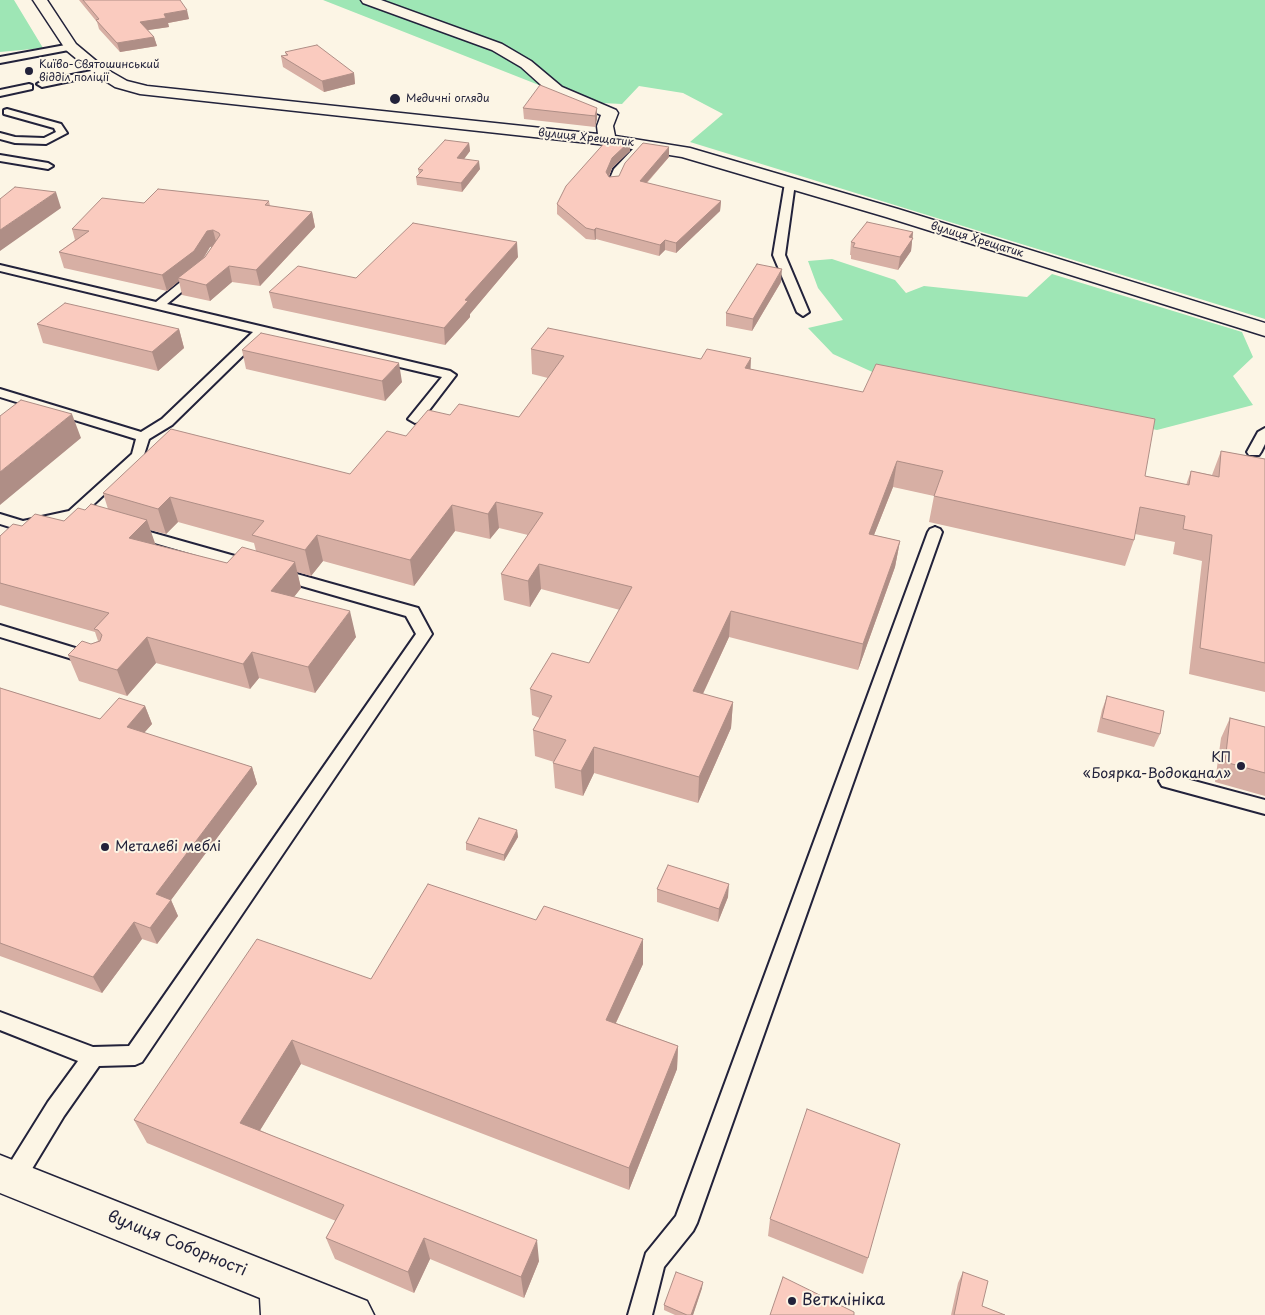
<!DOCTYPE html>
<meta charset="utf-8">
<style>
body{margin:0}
canvas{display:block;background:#fcf5e5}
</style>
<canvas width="1265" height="1315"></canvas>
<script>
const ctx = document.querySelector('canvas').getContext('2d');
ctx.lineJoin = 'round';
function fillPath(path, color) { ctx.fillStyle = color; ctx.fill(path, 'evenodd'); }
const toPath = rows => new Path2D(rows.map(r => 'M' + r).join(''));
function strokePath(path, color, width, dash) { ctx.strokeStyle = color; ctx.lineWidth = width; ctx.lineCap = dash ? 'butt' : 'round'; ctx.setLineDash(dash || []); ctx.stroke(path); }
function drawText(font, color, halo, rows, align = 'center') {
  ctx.font = font + ' "Playpen Sans",sans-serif'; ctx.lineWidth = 4; ctx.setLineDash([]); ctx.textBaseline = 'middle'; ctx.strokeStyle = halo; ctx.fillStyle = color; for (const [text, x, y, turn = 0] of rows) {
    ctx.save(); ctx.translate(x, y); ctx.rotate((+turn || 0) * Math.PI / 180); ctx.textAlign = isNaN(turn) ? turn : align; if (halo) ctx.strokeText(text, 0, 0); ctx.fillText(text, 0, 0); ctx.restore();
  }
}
const green = toPath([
 [0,0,14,0,43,48,0,52],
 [323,0,1265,0,1265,319,690,142,723,114,683,93,639,86,622,104,582,102],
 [832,259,895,280,906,293,924,286,1027,297,1052,274,1242,332,1253,357,1233,376,1253,405,1157,430,879,375,833,354,808,328,843,320,818,288,808,261]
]);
const lane = toPath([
 [71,44,75,47,74,49,0,63,0,57,71,44],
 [101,69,104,70,104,74,42,87,37,84,42,81,101,69],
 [29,84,32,85,32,89,0,96,0,90,29,84],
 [7,109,61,124,67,133,46,144,15,143,0,139,0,133,15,137,44,138,56,132,54,128,4,114,4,110,7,109],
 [637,148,642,151,641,153,623,172,617,185,609,185,608,183,614,169,633,149,637,148],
 [0,155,48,163,53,166,48,169,0,161,0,155],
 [790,180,795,183,785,255,809,312,803,316,797,312,773,255,785,183,790,180],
 [0,265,156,302,194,271,198,270,202,271,204,273,202,275,167,304,450,371,456,375,420,422,415,423,408,419,442,377,264,335,172,425,149,439,143,458,79,518,28,530,5,551,0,553,0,540,13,528,0,524,0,514,23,521,69,511,132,454,136,439,0,397,0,389,141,432,162,419,253,332,0,271,0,265],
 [1265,428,1265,444,1261,452,1259,455,1249,455,1247,452,1258,432,1265,428],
 [132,527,256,562,259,566,256,570,251,571,127,535,125,532,127,529,132,527],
 [935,527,940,529,942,532,697,1223,693,1231,664,1267,652,1315,628,1315,646,1253,676,1216,928,532,930,529,935,527],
 [279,569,418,608,432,634,142,1062,135,1065,99,1066,64,1116,21,1187,13,1190,5,1187,2,1179,5,1171,48,1102,78,1061,0,1030,0,1012,93,1047,129,1046,416,634,406,616,274,578,271,574,274,570,279,569],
 [0,625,98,655,100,659,98,663,92,665,0,637,0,625],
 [1168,774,1265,800,1265,814,1162,786,1159,781,1162,776,1168,774]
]);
const street = toPath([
 [33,0,47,0,76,44,106,69,127,81,147,86,598,134,597,126,601,115,550,93,521,67,492,50,363,3,361,0,381,0,502,44,531,61,562,87,616,110,618,113,613,126,615,136,690,148,898,209,1265,323,1265,336,886,217,682,157,607,145,140,94,115,87,96,75,66,50,33,0],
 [0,1155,367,1301,374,1315,261,1315,260,1298,0,1193,0,1155]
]);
const wall = toPath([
 [79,0,180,0,189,19,168,23,169,27,148,30,154,37,157,46,120,52,99,29,97,22],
 [285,52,354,73,355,84,324,92,283,67,281,56,286,55],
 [523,108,597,108,597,119,595,127,524,119],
 [630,141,630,151,612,168,609,177,619,176,669,157,647,183,721,201,720,211,676,253,665,250,659,256,596,239,595,240,586,239,557,214,557,204,621,142],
 [469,143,470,151,464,159,480,169,462,192,417,185,416,177,419,174,418,169],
 [269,201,270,206,312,212,315,227,260,286,232,282,210,301,182,295,179,281,167,291,64,268,59,252,75,240,72,229,144,203],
 [210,247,212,247,203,259],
 [913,232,911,251,898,270,851,259,851,255,850,255,851,242],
 [518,257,470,314,470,317,445,345,273,308,269,292,356,278],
 [781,282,752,331,726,326,726,313],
 [37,324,179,329,184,348,158,371,43,343],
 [531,349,750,369,1145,476,1186,485,1191,471,1212,475,1221,451,1265,459,1265,692,1189,674,1202,561,1173,554,1175,542,1135,534,1134,540,1125,566,929,522,934,496,893,487,874,535,900,541,895,567,858,670,729,637,703,694,733,702,731,728,698,803,594,773,583,796,555,788,553,763,554,762,535,756,533,730,540,718,532,715,530,689,589,663,620,610,541,589,530,607,504,600,501,574,528,535,499,528,490,539,455,531,414,586,323,561,311,576,297,572,301,588,294,597,356,637,315,693,259,678,250,689,156,663,127,696,79,681,68,655,91,644,98,641,95,632,0,605,0,536,22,526,64,521,85,510,108,509,103,493,350,474,406,436,450,415,519,417,548,378,532,374],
 [178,522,254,543,256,551,227,563,155,545,150,530,166,534],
 [242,350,402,382,385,401,246,369],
 [0,688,100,719,145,706,152,724,144,733,252,767,257,784,171,900,178,916,157,944,142,939,102,993,0,956],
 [1107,696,1160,734,1154,747,1097,732,1102,710],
 [1230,718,1265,727,1265,796,1215,782,1221,738],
 [517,830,518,837,504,861,466,850,466,843],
 [657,889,728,897,718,922,657,902],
 [643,964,616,1023,678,1046,677,1069,629,1190,301,1064,260,1130,539,1261,524,1298,430,1259,414,1293,335,1259,326,1238,336,1221,147,1143,134,1120,371,979],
 [770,1219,868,1258,863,1274,768,1236],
 [963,1272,982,1306,1005,1315,951,1315,958,1283],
 [702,1288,693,1315,675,1315,664,1310,664,1305]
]);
const shadedWall = toPath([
 [187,10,189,19,168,23,169,27,142,31,140,22,164,14],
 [154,37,157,46,120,52,117,43],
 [354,73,355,84,324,92,322,81],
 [597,108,597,119,595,127,595,116],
 [630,141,630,151,612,168,606,182,606,172,612,158],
 [469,143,470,151,458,167,457,158],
 [669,147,669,157,639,191,640,181],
 [479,161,480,169,462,192,461,183],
 [56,192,61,208,0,251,0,230],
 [721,201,720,211,676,253,676,243],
 [312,212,315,227,260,286,256,270],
 [596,228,596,239,595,240,594,230],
 [213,230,217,245,210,247,198,267,178,278,179,281,167,291,162,275,207,231],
 [913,232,911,251,898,270,900,257,909,237],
 [665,240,665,250,659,256,660,245],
 [517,242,518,257,470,314,470,317,445,345,444,328,465,300],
 [229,266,232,282,210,301,206,285],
 [782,269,781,282,752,331,753,319],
 [179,329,184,348,158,371,152,352],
 [751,358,750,382,745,368],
 [399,363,402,382,385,401,382,381],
 [72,414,81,438,0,505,0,472],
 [897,461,893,487,864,560,869,534],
 [170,497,178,522,166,534,158,509],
 [496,502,499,528,490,539,488,514],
 [452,505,455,531,414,586,410,560],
 [147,520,156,546,129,538],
 [317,535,323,561,311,576,305,550],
 [900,541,895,567,858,670,863,644],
 [295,562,301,588,278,617,271,591],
 [539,564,541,589,530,607,528,581],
 [350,611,356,637,315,693,308,667],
 [731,611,729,637,692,717,693,691],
 [147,637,156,663,127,696,117,670],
 [252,652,259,678,250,689,243,664],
 [733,702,731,728,698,803,699,777],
 [145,706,152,724,134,744,127,727],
 [594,747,594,773,583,796,581,771],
 [252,767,257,784,171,900,178,916,157,944,150,928,156,894],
 [517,830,518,837,504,861,504,855],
 [729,884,728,897,718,922,719,909],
 [134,922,142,939,102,993,93,977],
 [643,939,643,964,606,1044,606,1020],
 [292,1040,301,1064,251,1145,240,1123],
 [678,1046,677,1069,629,1190,629,1168],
 [424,1238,430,1259,414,1293,408,1272],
 [537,1240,539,1261,524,1298,521,1277],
 [703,1282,702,1288,693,1315,691,1315]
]);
const building = toPath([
 [83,0,180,0,187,10,164,14,166,18,140,22,154,37,117,43,96,20,99,19,83,0],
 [317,45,354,73,322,81,281,56,288,55,285,52,317,45],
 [540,85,597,108,595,116,523,108,540,85],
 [445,140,469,143,457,158,479,161,461,183,416,177,423,170,418,169,445,140],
 [607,140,621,142,624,140,630,141,612,158,606,172,609,177,619,176,625,163,643,143,669,147,640,181,721,201,676,243,665,240,660,245,596,228,594,230,586,228,557,204,566,186,607,140],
 [15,187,56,192,0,230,0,199,15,187],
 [158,189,269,201,265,205,312,212,256,270,229,266,206,285,178,278,205,257,220,235,219,233,213,230,207,231,194,251,162,275,59,252,89,231,72,229,102,198,144,203,158,189],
 [867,222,913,232,909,237,913,238,900,257,853,247,855,243,851,242,867,222],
 [413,223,517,242,465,300,468,301,444,328,269,292,298,266,356,278,413,223],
 [757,264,782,269,753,319,726,313,757,264],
 [65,303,179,329,152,352,37,324,65,303],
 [548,328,701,359,707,349,751,358,745,368,863,392,876,364,1155,419,1145,476,1189,485,1191,471,1219,477,1221,451,1265,459,1265,663,1200,648,1212,535,1183,529,1185,516,1140,507,1134,540,934,496,943,471,897,461,869,534,900,541,863,644,731,611,693,691,733,702,699,777,594,747,581,771,553,763,566,740,533,730,552,696,530,689,552,653,589,663,632,587,539,564,528,581,501,574,543,513,496,502,488,514,452,505,410,560,317,535,305,550,252,535,264,521,170,497,158,509,103,493,171,429,350,474,387,431,406,436,428,410,450,415,459,404,519,417,564,356,531,349,548,328],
 [261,333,399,363,382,381,242,350,261,333],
 [21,400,72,414,0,472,0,416,21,400],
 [91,504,147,520,129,538,227,563,242,547,295,562,271,591,350,611,308,667,252,652,243,664,147,637,117,670,68,655,82,641,91,644,100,641,102,635,98,630,94,629,109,613,0,583,0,536,13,524,22,526,35,514,64,521,78,508,85,510,91,504],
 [0,688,100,719,119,698,145,706,127,727,252,767,156,894,171,900,150,928,134,922,93,977,0,943,0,688],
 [1107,696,1164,711,1160,734,1102,718,1107,696],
 [1230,718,1265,727,1265,773,1225,762,1230,718],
 [479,818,517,830,504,855,466,843,479,818],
 [668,865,729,884,719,909,657,889,668,865],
 [428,884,536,920,544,906,643,939,606,1020,678,1046,629,1168,292,1040,240,1123,537,1240,521,1277,424,1238,408,1272,326,1238,344,1205,134,1120,257,939,371,979,428,884],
 [807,1109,900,1144,868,1258,770,1219,807,1109],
 [676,1272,703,1282,691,1315,687,1315,664,1305,676,1272],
 [963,1272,988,1281,982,1306,1005,1315,954,1315,963,1272],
 [783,1277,854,1312,854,1315,770,1315,783,1277]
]);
const markers = [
 [29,71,5,"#22223b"],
 [395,99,6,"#22223b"],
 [1241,766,5,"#22223b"],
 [105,847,5,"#22223b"],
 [792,1301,5,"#22223b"]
];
const farPoinames = [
 ["Київо-Святошинський",39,65],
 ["відділ поліції",39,78],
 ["Медичні огляди",406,99]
];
const farStreetnames = [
 ["вулиця Хрещатик",586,138,6],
 ["вулиця Хрещатик",977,240,17]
];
const poiNames = [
 ["КП",1231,758],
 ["«Боярка-Водоканал»",1231,774],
 ["Металеві меблі",115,847,"left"]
];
const nearStreetnames = [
 ["вулиця Соборності",177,1244,22]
];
const nearPoinames = [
 ["Ветклініка",802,1301]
];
fillPath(green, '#9ee6b5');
strokePath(lane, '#22223b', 4);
strokePath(street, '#22223b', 3);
fillPath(lane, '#fcf5e5');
fillPath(street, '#fcf5e5');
fillPath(wall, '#d7afa4');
fillPath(shadedWall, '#af8e86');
fillPath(building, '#facbbf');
strokePath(building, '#af8e86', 1);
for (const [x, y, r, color] of markers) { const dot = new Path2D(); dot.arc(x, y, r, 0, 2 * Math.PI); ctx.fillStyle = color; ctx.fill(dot); strokePath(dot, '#fcf5e5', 2); }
drawText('11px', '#22223b', '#fcf5e5', farPoinames, 'left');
drawText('11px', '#22223b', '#fcf5e5', farStreetnames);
drawText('14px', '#22223b', '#fcf5e5', poiNames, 'right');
drawText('16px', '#22223b', '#fcf5e5', nearStreetnames);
drawText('16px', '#22223b', '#fcf5e5', nearPoinames, 'left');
</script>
